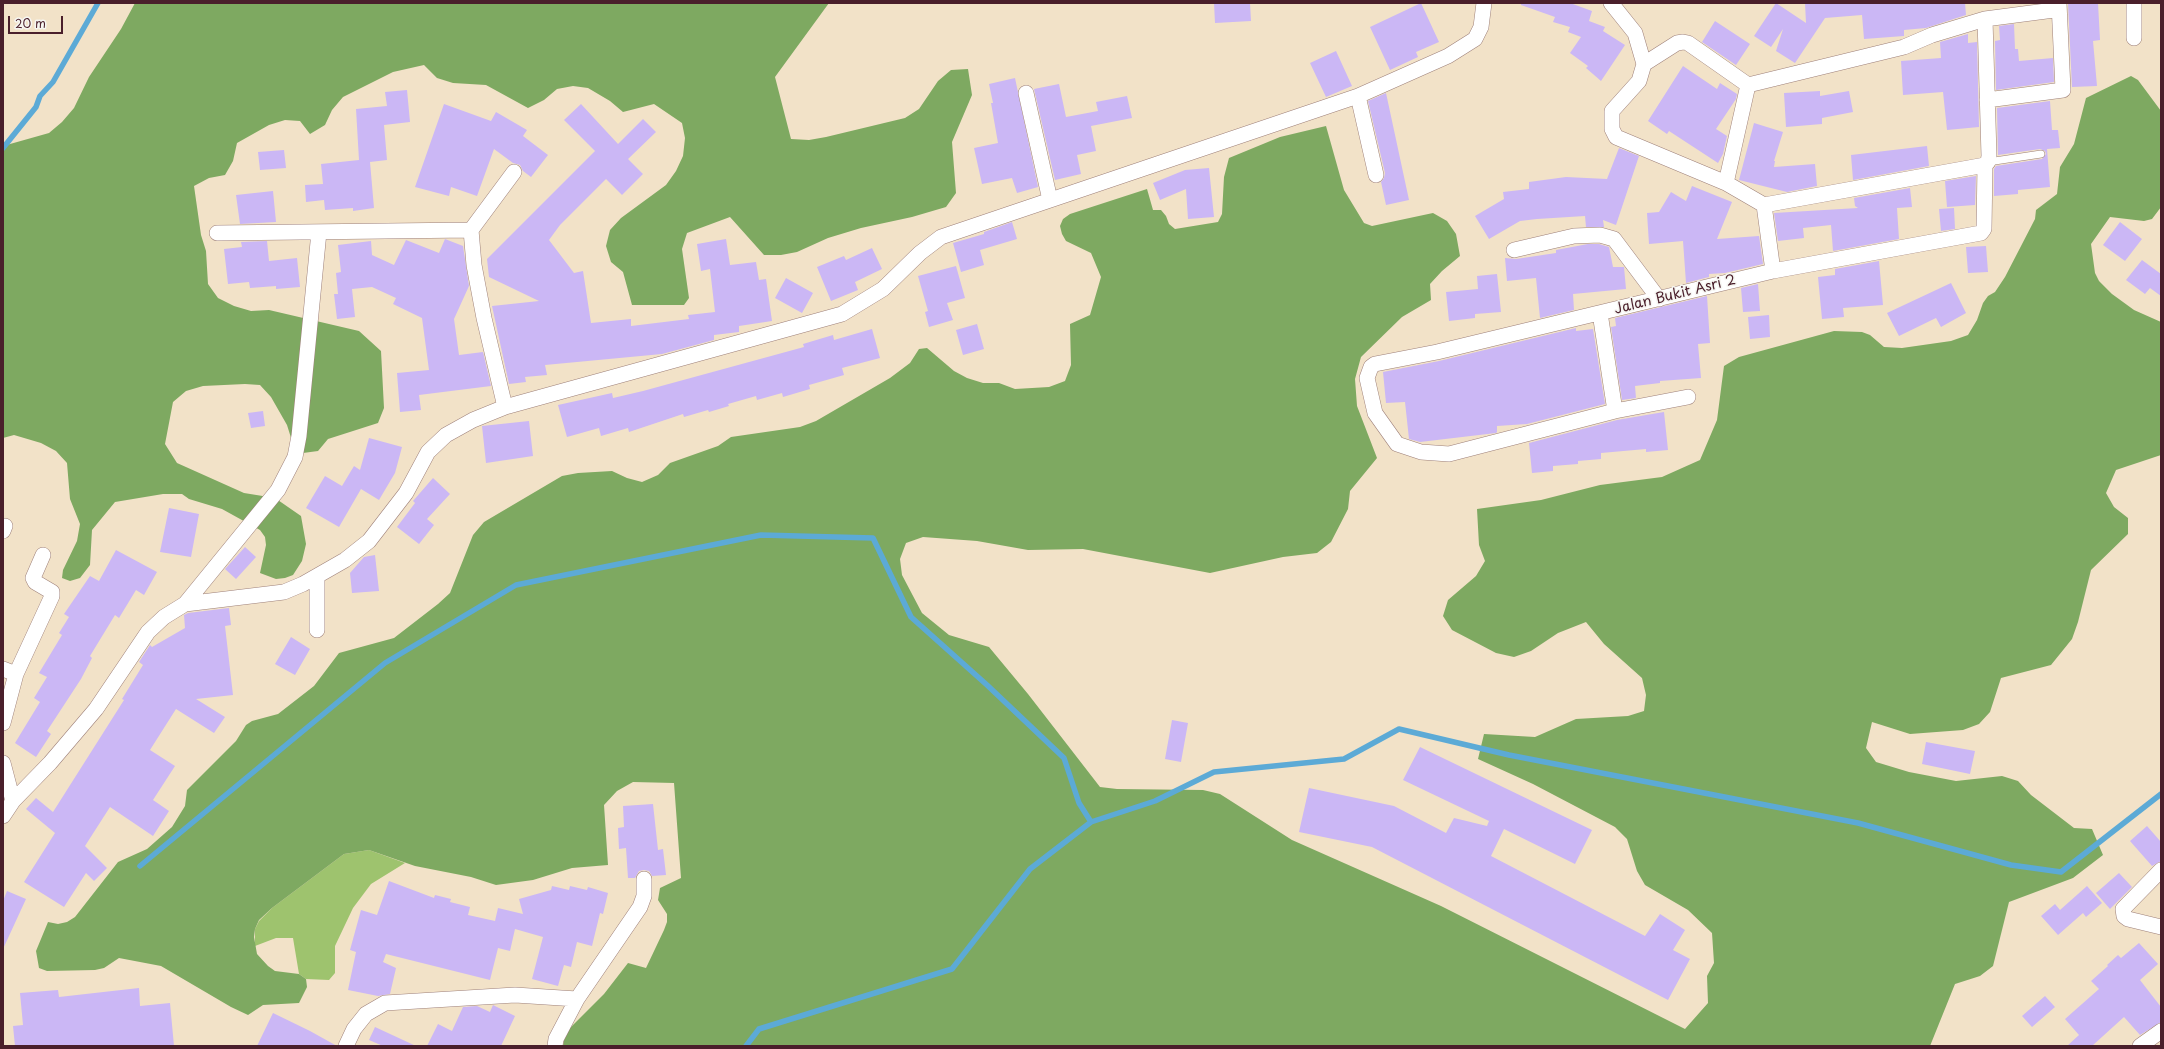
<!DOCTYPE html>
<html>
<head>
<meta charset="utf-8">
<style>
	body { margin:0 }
	#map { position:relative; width:2164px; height:1049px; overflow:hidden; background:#f2e2c8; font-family:"Playpen Sans",sans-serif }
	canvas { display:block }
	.frame { position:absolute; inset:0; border:4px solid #4a1f2b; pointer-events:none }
	.scale { position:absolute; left:8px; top:16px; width:55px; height:18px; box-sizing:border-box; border:2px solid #4a1f2b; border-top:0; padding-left:5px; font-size:12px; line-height:14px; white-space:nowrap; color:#4a1f2b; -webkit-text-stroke:3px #f6f6f2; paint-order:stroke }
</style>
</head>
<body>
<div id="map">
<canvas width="2164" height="1049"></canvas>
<div class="frame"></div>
<div class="scale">20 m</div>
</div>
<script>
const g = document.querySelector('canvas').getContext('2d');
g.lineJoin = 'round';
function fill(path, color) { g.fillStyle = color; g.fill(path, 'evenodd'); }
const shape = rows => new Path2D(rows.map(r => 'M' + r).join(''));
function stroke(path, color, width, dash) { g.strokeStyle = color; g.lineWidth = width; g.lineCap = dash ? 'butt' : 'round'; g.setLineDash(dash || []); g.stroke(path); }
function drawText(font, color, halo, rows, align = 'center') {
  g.font = font + ' "Playpen Sans",sans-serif'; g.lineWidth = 3; g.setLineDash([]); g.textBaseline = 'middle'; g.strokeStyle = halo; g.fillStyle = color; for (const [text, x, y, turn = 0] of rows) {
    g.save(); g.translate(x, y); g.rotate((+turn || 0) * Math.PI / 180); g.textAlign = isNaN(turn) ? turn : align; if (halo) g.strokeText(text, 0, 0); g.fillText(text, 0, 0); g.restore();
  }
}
fill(shape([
	[369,850,405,863,371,884,353,908,335,946,335,973,329,980,306,979,299,974,293,938,276,938,255,946,255,929,259,921,272,908,344,854]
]), '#9ec36e');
fill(shape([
	[135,3,829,3,775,77,791,139,809,140,826,137,905,118,919,109,938,81,951,70,968,69,972,95,952,142,956,193,946,207,912,217,861,228,828,238,797,252,781,255,764,255,730,217,687,233,682,249,689,298,684,305,632,305,623,272,611,262,606,246,610,230,621,218,666,185,676,171,683,156,685,138,682,123,654,104,623,112,610,101,588,88,573,86,557,89,544,100,528,108,486,85,453,83,437,78,424,65,393,72,343,97,332,110,325,125,310,134,300,121,285,120,269,125,237,143,233,161,225,175,209,178,194,186,201,235,206,251,208,284,218,298,234,306,251,311,269,310,359,331,381,351,384,408,378,423,328,439,318,451,303,453,292,441,287,425,271,397,260,385,245,384,203,386,186,391,173,402,165,444,177,463,244,493,275,498,301,516,306,544,302,561,293,575,285,578,276,579,260,573,266,545,265,537,260,530,222,509,189,499,182,494,163,494,115,502,92,530,90,565,80,578,70,581,62,578,63,570,77,541,80,524,70,499,67,463,56,451,41,443,14,435,3,438,3,146,49,133,62,122,74,108,89,77,121,29],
	[2131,76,2138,80,2161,111,2161,207,2152,219,2144,221,2110,217,2091,244,2095,273,2099,281,2112,294,2134,310,2161,322,2161,455,2116,470,2106,493,2114,507,2128,518,2128,534,2091,570,2078,622,2072,639,2051,665,2001,678,1990,712,1979,724,1963,730,1910,734,1872,722,1866,748,1876,762,1909,772,1956,781,2002,776,2018,781,2031,795,2074,828,2092,829,2103,855,2073,878,2009,902,1993,966,1980,976,1955,984,1930,1046,563,1046,565,1033,604,994,628,963,646,968,664,930,667,922,667,914,658,900,660,888,681,878,674,783,633,782,617,791,604,805,608,865,572,868,533,880,496,885,471,877,415,866,369,850,344,854,272,908,259,920,255,929,254,937,257,954,268,966,275,971,299,974,306,979,307,987,299,1003,263,1005,248,1015,231,1007,161,966,119,958,104,968,95,970,47,971,39,968,36,951,48,922,58,924,67,922,75,917,118,862,147,849,172,827,185,806,187,790,236,741,246,725,252,721,278,714,314,686,339,653,394,638,438,604,450,593,473,535,484,522,562,476,578,473,612,471,627,478,642,482,658,475,670,463,718,446,731,437,800,427,816,421,890,378,910,363,919,349,927,348,954,371,967,378,983,383,999,383,1015,389,1049,387,1065,381,1071,365,1070,324,1090,315,1101,277,1091,253,1066,241,1062,234,1060,226,1063,219,1070,214,1147,189,1153,210,1161,210,1166,216,1169,224,1175,229,1218,222,1222,214,1224,177,1229,158,1280,137,1326,126,1344,190,1364,223,1372,226,1433,213,1447,221,1456,234,1460,256,1442,271,1430,284,1431,300,1402,317,1361,357,1355,379,1357,406,1377,458,1350,491,1348,509,1331,542,1317,553,1283,557,1210,573,1083,549,1028,550,977,541,923,537,906,543,900,559,902,575,922,613,949,635,989,647,1028,694,1100,787,1117,789,1203,790,1220,794,1292,840,1441,906,1685,1029,1708,1003,1707,976,1714,963,1712,933,1688,910,1645,885,1637,871,1627,839,1615,827,1533,784,1478,759,1484,734,1535,737,1576,719,1628,716,1644,711,1646,695,1642,678,1604,644,1586,622,1558,633,1531,651,1514,657,1496,653,1452,630,1443,616,1448,600,1476,576,1485,561,1479,545,1477,509,1541,500,1600,485,1662,477,1700,460,1717,420,1724,366,1739,357,1834,331,1862,332,1870,335,1884,347,1902,348,1951,341,1968,335,1977,320,1983,303,1988,296,1995,292,2005,277,2035,219,2036,210,2057,194,2060,167,2074,144,2086,98]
]), '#7ea961');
stroke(shape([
	[3,148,36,107,40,96,53,82,98,3],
	[140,866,385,663,516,585,761,535,873,538,911,617,987,685,1064,758,1079,803,1091,822],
	[746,1046,759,1029,952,969,1030,869,1091,822,1155,801,1214,772,1344,759,1399,729,1509,755,1858,823,2011,865,2061,872,2161,794]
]), '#5caad6', 5.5);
fill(shape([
	[1214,3,1250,3,1251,21,1215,23],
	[1421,3,1439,42,1416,52,1418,57,1390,70,1370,27],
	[1521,3,1570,3,1592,11,1589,21,1605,27,1603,31,1625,45,1601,81,1586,68,1588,66,1570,53,1581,37,1568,32,1570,27,1553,22,1555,17,1521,5],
	[1776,3,1806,23,1805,3,1965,3,1966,15,1926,28,1904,30,1904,36,1864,39,1862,15,1825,18,1795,63,1776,51,1783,29,1771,47,1754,36],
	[2068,3,2098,3,2100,40,2093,41,2097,86,2072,87],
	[1715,21,1750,44,1736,65,1702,42],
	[2014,24,2015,49,2018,49,2019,61,2053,58,2054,82,1996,90,1995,41,2000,40,1999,26],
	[1968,34,1968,43,1977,42,1979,127,1947,130,1943,92,1903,95,1901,61,1941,58,1940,42],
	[1336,51,1352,86,1326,97,1310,63],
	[1683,66,1717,89,1720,83,1737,94,1736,99,1716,129,1727,136,1723,154,1718,163,1669,131,1667,134,1648,121],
	[1015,78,1038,187,1017,193,1012,178,982,184,974,148,998,143,991,103,993,103,989,84],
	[1059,84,1066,117,1098,111,1096,102,1127,96,1132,118,1091,126,1096,151,1077,155,1081,174,1055,180,1034,89],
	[407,90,410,122,384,125,387,160,370,162,374,208,353,211,353,208,325,210,324,200,306,202,305,185,323,184,321,164,359,160,356,109,387,106,385,92],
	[1820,91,1820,96,1849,91,1853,112,1822,118,1822,124,1786,127,1784,93],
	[1386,93,1409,200,1386,205,1381,182,1384,178,1385,173,1368,101],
	[2050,101,2052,130,2058,130,2060,148,2047,149,2050,187,2018,190,2018,194,1994,196,1994,169,1996,166,2042,159,2046,154,2045,151,2040,149,1998,155,1997,108],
	[444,104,491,121,496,112,527,130,523,136,548,155,531,177,523,171,520,165,513,163,494,149,477,196,451,187,449,196,415,187],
	[581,104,618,144,643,119,656,132,628,159,643,174,622,195,606,179,560,225,549,240,574,273,583,271,591,323,631,319,631,326,689,319,688,315,715,312,710,269,701,271,697,244,726,239,730,265,756,262,759,280,766,279,772,321,739,326,739,332,714,335,714,340,662,354,545,365,547,375,525,377,526,382,509,384,492,306,539,301,489,277,487,259,595,151,564,120],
	[1754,123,1783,132,1774,161,1775,161,1774,167,1815,164,1817,186,1787,192,1739,180],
	[1927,146,1929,166,1853,180,1851,155],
	[1619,148,1639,156,1616,225,1603,220,1604,227,1586,227,1585,216,1537,219,1520,221,1489,239,1475,216,1504,199,1503,192,1529,189,1529,182,1566,177,1607,179],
	[284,150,286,168,260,170,258,152],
	[1209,168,1214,217,1188,219,1186,189,1160,200,1153,183,1185,170],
	[1976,176,1975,205,1947,207,1945,181],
	[1692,186,1732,202,1717,239,1759,236,1763,264,1725,273,1709,274,1709,277,1705,278,1686,283,1683,241,1649,244,1647,213,1659,212,1671,192,1686,201],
	[1910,188,1912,207,1897,208,1899,239,1833,251,1831,225,1803,228,1804,238,1778,241,1774,213,1858,208,1855,206,1854,198],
	[273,191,276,222,240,224,236,195],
	[1954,208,1955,229,1941,231,1939,209],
	[1012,222,1017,239,980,250,984,265,961,272,953,243,984,234,984,232],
	[2120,222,2142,239,2125,261,2103,245],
	[445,239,463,246,469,286,454,319,459,355,483,352,491,386,419,395,421,410,400,412,397,373,429,370,422,318,393,304,396,298,372,287,352,289,355,317,337,319,334,294,338,294,336,273,341,272,338,245,371,241,372,255,394,265,406,240,439,253],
	[267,241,269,261,297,258,300,287,276,289,276,286,250,288,249,282,228,284,224,249,242,247,241,242],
	[1588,244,1599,244,1609,247,1613,267,1624,267,1626,289,1573,294,1574,310,1540,318,1536,278,1507,281,1505,258,1516,259,1556,253,1556,250],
	[1986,246,1988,272,1968,273,1966,247],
	[872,248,882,269,855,282,858,290,831,301,817,267,844,256,846,260],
	[2142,260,2161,274,2161,296,2150,288,2145,294,2126,280],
	[1879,261,1883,305,1843,308,1844,317,1822,319,1818,277,1835,275,1835,269],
	[956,266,965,298,947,303,953,320,929,327,925,312,928,311,918,276],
	[1497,274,1501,312,1475,314,1475,318,1449,321,1446,292,1478,289,1477,276],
	[786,278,813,293,802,313,775,298],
	[1951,283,1966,313,1941,327,1936,318,1899,336,1887,313],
	[1758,284,1760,311,1743,312,1741,288],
	[1707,296,1710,343,1698,344,1701,378,1660,381,1660,383,1635,386,1636,398,1622,400,1611,327,1616,326,1615,318],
	[1769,315,1770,337,1750,339,1748,317],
	[977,324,984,349,963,355,956,330],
	[1576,328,1576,331,1593,329,1605,404,1527,424,1497,426,1497,432,1496,433,1420,442,1409,439,1405,402,1386,403,1383,372,1439,361],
	[872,329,880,358,842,368,844,375,809,385,810,389,783,397,782,393,757,400,756,396,728,404,729,406,709,412,708,410,684,417,683,414,629,432,628,428,601,436,599,428,567,437,558,405,612,393,613,398,643,391,804,347,803,344,833,335,834,340],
	[263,411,265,426,251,428,248,413],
	[1664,412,1668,450,1646,452,1646,449,1601,453,1601,459,1578,461,1578,464,1553,466,1553,471,1532,473,1529,443,1617,420],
	[529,421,533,456,486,463,482,426],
	[369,438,402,447,395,473,379,500,361,489,339,527,306,508,325,476,342,486,354,466,360,470],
	[433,478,450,494,427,519,434,525,419,544,397,527,415,503,413,501],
	[169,508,199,514,191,557,160,552],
	[245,547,256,557,236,579,225,569],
	[116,550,157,572,144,595,136,590,119,618,115,615,90,656,92,658,81,679,47,731,51,734,36,757,15,743,40,702,34,698,47,677,39,673,62,635,59,633,69,617,64,614,90,576,99,581],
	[375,555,379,591,352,593,350,573,364,557],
	[229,608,231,625,225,626,233,695,196,699,225,717,214,733,176,709,150,750,175,766,153,800,169,811,153,836,110,807,85,846,107,868,94,881,86,873,64,907,24,882,55,833,26,809,36,798,53,812,124,700,122,699,143,665,139,662,150,645,152,647,185,628,184,615,188,613],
	[291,637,310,649,295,675,275,664],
	[1172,720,1188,723,1181,762,1165,759],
	[1926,742,1975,751,1970,774,1922,764],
	[1420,747,1592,830,1575,864,1504,829,1491,856,1645,936,1660,914,1685,930,1673,950,1690,959,1668,1000,1372,847,1299,832,1309,788,1394,806,1446,833,1454,818,1487,826,1489,821,1403,780],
	[653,804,658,850,663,849,666,875,652,876,649,871,644,870,639,871,635,878,628,878,626,848,619,849,618,828,624,827,623,806],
	[2147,826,2161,842,2161,861,2152,866,2130,841],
	[2119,873,2132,887,2110,909,2096,893],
	[389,881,434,898,435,895,451,899,450,902,470,907,468,915,495,921,498,908,523,914,519,899,551,890,552,886,569,890,570,886,587,890,588,887,608,893,603,914,600,913,592,946,577,942,571,967,564,965,558,986,532,979,543,937,515,929,510,951,498,948,490,980,386,954,383,962,396,968,390,994,378,996,348,990,356,952,350,950,361,910,377,915],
	[2087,886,2102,903,2086,917,2083,913,2058,935,2041,916,2055,904,2060,910],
	[7,891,26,899,3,949,3,901],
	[2139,943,2158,964,2140,980,2161,1007,2161,1022,2140,1035,2124,1017,2092,1046,2067,1046,2079,1035,2065,1019,2099,989,2091,981,2108,966,2107,965,2118,955,2121,958],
	[139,988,140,1006,170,1003,174,1046,15,1046,13,1026,23,1025,20,993,58,990,59,997],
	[2045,996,2055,1007,2032,1027,2022,1016],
	[493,1005,515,1016,501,1046,427,1046,438,1024,452,1031,463,1007,477,1006,490,1012],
	[273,1013,310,1031,337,1046,257,1046],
	[375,1027,416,1046,383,1046,369,1040]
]), '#cbb7f5');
const lane = shape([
	[1988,162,2041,154]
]);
const street = shape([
	[1611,3,1635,33,1644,64,1639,81,1612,111,1612,129,1616,137,1726,183,1764,205,1773,271],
	[2134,3,2134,38],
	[1644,64,1677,43,1683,42,1688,43,1748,85,1904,47,1932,35,1985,19],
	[1026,93,1050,200],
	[1358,96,1376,175],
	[1987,100,2063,90,2059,3],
	[1726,183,1748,85],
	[1764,205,1985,165,1988,162,1989,156,1985,19,2054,10,2059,7],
	[217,233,471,230],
	[1514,250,1574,236,1600,235,1614,239,1659,299],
	[1600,313,1615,411],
	[1688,397,1615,411,1449,454,1421,452,1397,444,1375,413,1367,378,1371,367,1375,364,1437,352,1773,271,1981,233,1984,229,1985,165],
	[505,407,484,318,474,265,471,230,514,172],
	[3,531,5,526],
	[317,577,317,630],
	[185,604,278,490,295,457,299,436,319,232],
	[3,669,16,674,3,723],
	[16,674,52,596,52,592,35,582,33,578,43,555],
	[3,763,13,801],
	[3,816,13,801,50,763,96,709,148,632,164,617,185,604,284,592,303,584,345,560,369,541,406,493,428,452,446,435,473,420,505,407,842,314,883,289,920,253,941,237,1358,96,1448,56,1475,39,1481,27,1484,3],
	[2161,870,2123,909,2124,916,2128,919,2161,927],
	[346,1046,354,1029,366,1014,385,1003,515,995,577,999,640,907,644,896,644,879],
	[555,1046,556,1039,577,999],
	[2140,1046,2161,1031]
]);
stroke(lane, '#9e807a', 8);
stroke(street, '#9e807a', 16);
stroke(lane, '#fff', 7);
stroke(street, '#fff', 15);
drawText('14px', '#4a1f2b', '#f6f6f2', [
	["Jalan Bukit Asri 2",1675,295,-14]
]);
</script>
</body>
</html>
